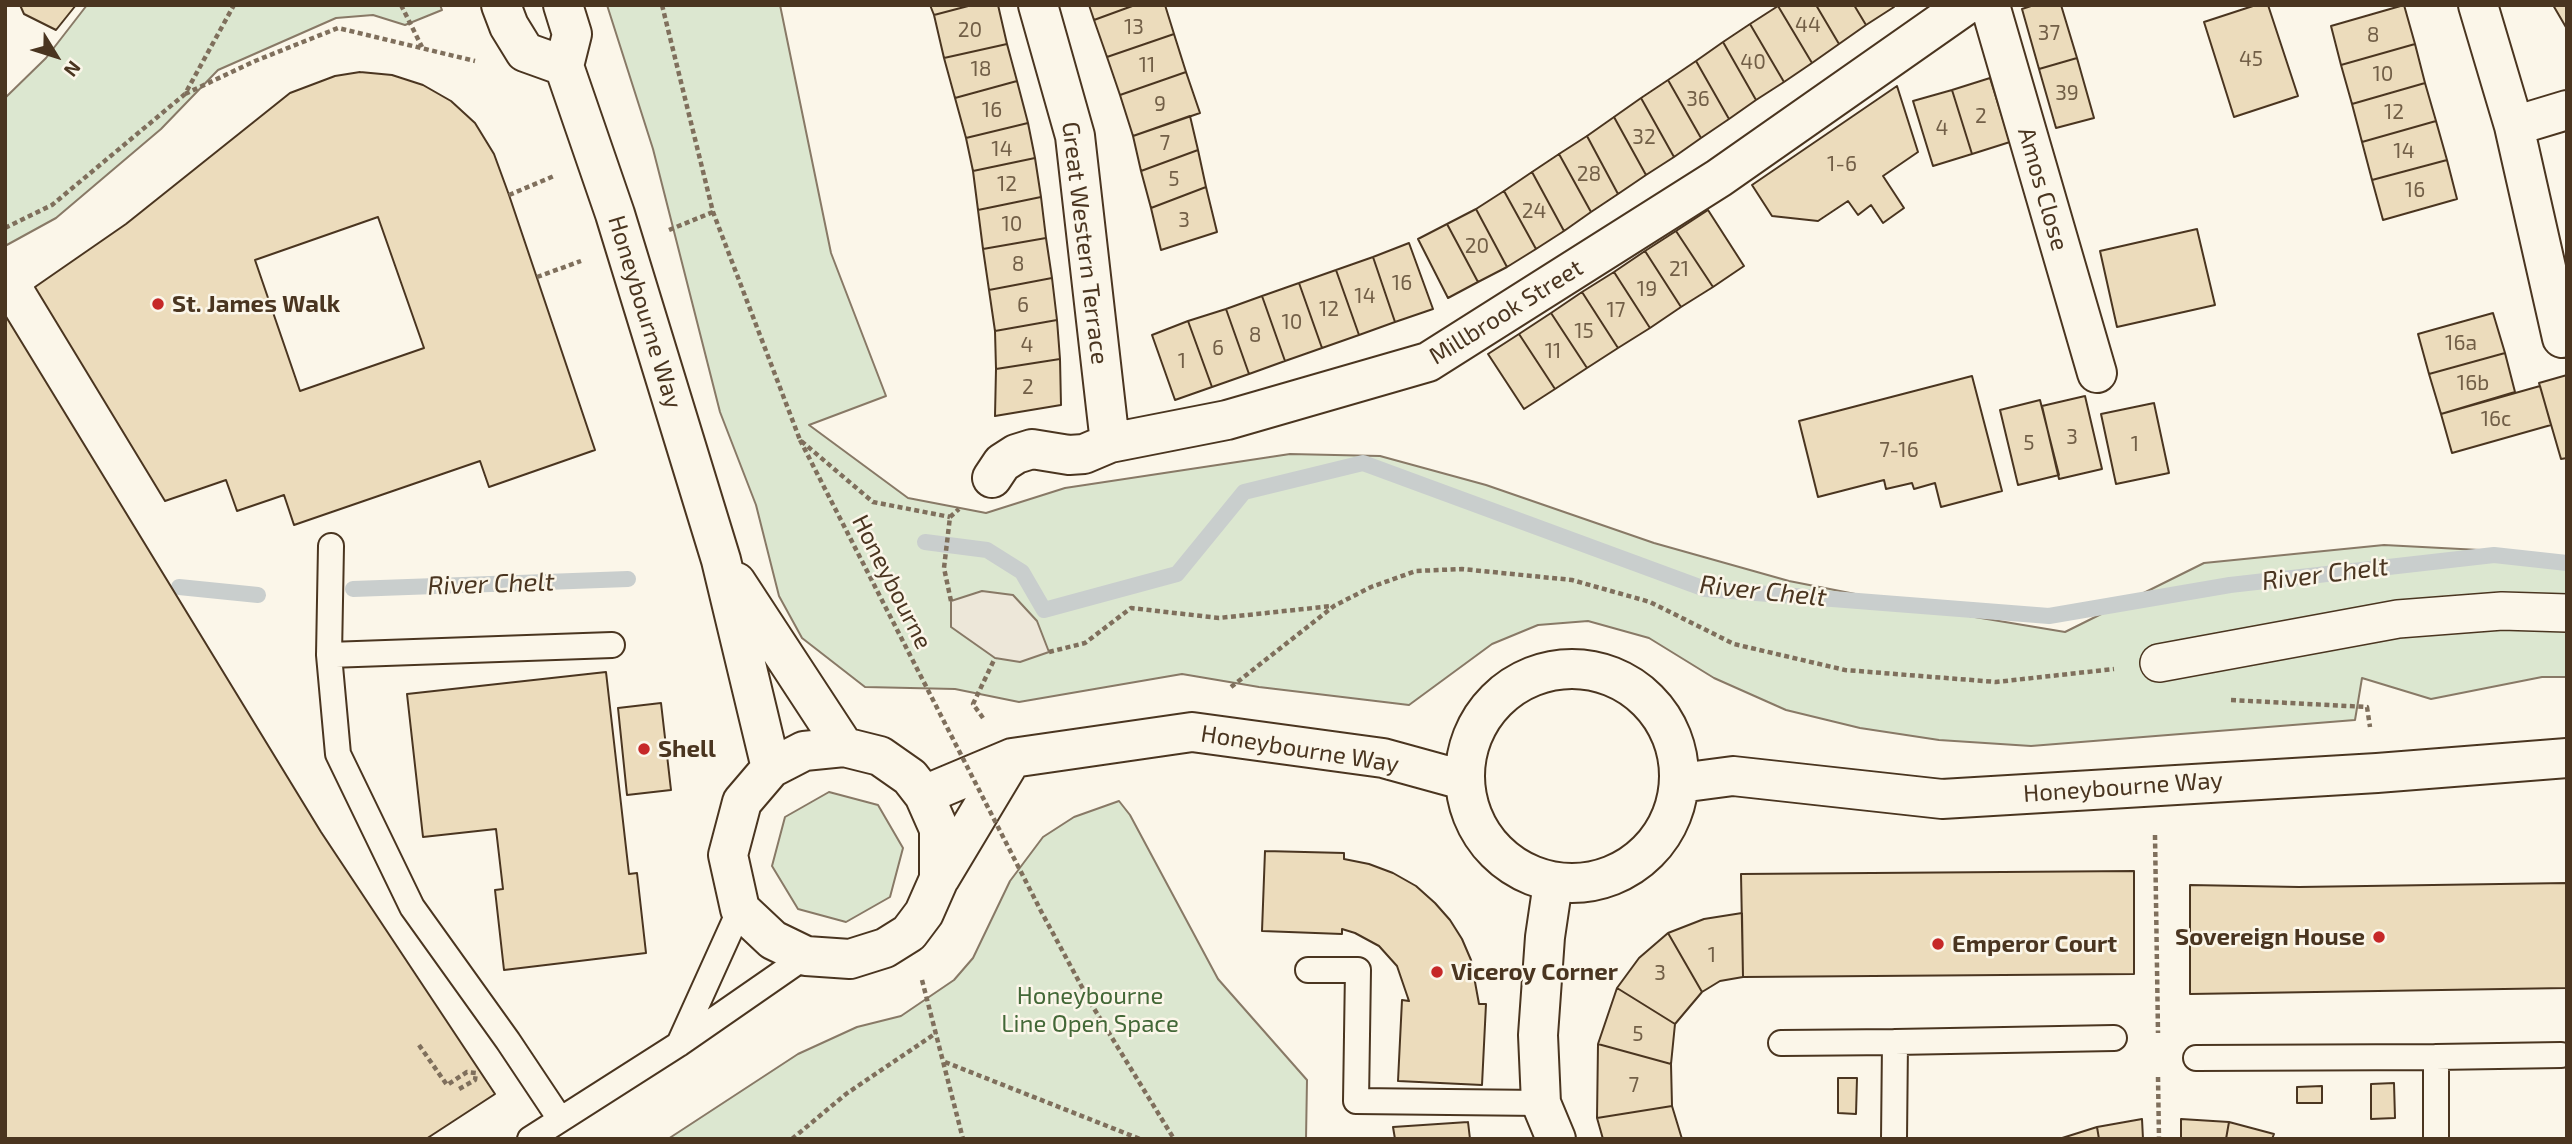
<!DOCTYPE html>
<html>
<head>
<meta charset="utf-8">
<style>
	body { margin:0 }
	#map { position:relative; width:2572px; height:1144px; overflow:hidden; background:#fbf6e9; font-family:"Exo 2",sans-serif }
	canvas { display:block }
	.frame { position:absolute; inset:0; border:7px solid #4a3520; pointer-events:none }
	.north { position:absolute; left:21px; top:21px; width:70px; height:70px; -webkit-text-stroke:5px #fbf6e9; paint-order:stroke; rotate:128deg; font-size:19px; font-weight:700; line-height:28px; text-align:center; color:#4a3520 }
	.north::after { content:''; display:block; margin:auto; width:24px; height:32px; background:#4a3520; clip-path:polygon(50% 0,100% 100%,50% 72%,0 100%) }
</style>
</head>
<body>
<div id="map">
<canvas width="2572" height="1144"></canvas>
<div class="frame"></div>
<div class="north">N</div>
</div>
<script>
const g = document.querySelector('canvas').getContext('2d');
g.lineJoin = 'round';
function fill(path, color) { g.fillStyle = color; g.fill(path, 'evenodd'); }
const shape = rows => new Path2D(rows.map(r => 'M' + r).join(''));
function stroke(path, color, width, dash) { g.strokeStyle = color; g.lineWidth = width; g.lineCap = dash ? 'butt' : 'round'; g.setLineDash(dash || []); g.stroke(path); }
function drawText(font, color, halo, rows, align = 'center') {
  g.font = font + ' "Exo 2",sans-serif'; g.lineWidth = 5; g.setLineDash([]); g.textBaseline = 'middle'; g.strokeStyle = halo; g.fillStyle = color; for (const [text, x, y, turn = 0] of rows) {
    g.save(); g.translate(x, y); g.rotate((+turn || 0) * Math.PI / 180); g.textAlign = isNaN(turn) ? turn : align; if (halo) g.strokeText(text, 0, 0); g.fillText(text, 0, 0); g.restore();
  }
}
const green = shape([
	[87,5,440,5,442,10,405,25,373,15,336,18,218,70,161,129,56,218,5,246,5,98,46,58,87,5],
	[607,5,780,5,831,253,886,396,809,425,908,498,986,513,1065,488,1290,454,1380,456,1486,485,1654,543,1789,581,1957,614,2065,632,2204,563,2384,545,2518,552,2567,558,2567,677,2542,677,2431,699,2362,678,2355,720,2031,746,1939,740,1860,728,1786,710,1714,678,1649,638,1588,621,1538,625,1492,644,1409,705,1259,687,1182,674,1019,702,955,689,865,687,802,638,779,596,756,505,720,412,653,149,607,5],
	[829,792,878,805,903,848,890,897,846,922,798,909,772,866,785,817,829,792],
	[1119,801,1130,815,1218,979,1307,1080,1306,1139,668,1139,798,1054,857,1027,901,1016,954,980,973,958,1010,881,1043,837,1074,817,1119,801]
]);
fill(green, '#dce7d0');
stroke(green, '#887966', 2);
const parking = shape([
	[982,591,1013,595,1037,621,1049,652,1020,662,995,658,951,627,951,601,982,591]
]);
fill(parking, '#ede7d9');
stroke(parking, '#887966', 2);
stroke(shape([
	[925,542,987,550,1022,572,1044,610,1177,574,1244,492,1363,463,1705,589,2049,616,2230,585,2494,555,2567,563],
	[179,587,258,595],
	[353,589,628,579]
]), '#c9cecd', 16);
const building = shape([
	[20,5,76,5,56,30,24,14,20,5],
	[930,5,972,5,934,15,930,5],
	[972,5,998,5,1007,44,944,58,934,15,972,5],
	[1089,5,1135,5,1094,20,1089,5],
	[1135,5,1165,5,1174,34,1107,57,1094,20,1135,5],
	[1816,5,1854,5,1866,25,1839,44,1816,5],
	[1816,5,1839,44,1812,63,1778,6,1816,5],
	[1854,5,1893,5,1894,7,1866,25,1854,5],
	[2034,5,2061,5,2077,58,2039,69,2022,9,2034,5],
	[2256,5,2268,5,2298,96,2234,117,2204,22,2256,5],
	[2404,5,2415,44,2341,65,2331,26,2404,5],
	[2553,5,2567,5,2567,29,2553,5],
	[1778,6,1812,63,1784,82,1750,24,1778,6],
	[1750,24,1784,82,1756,100,1723,42,1750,24],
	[1174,34,1186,72,1120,95,1107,57,1174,34],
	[1723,42,1756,100,1729,119,1696,61,1723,42],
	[1007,44,1017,81,955,98,944,58,1007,44],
	[2415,44,2425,83,2352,104,2341,65,2415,44],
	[2077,58,2094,118,2056,128,2039,69,2077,58],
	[1696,61,1729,119,1701,138,1668,80,1696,61],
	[360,72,392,75,423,85,451,101,475,123,494,154,509,195,595,450,489,487,480,461,294,525,284,495,237,511,226,480,165,501,35,287,126,224,290,93,335,76,360,72],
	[378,217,424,348,300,391,255,260,378,217],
	[1186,72,1200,113,1133,136,1120,95,1186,72],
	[1990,78,2010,142,1972,154,1952,90,1990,78],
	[1668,80,1701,138,1674,157,1641,98,1668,80],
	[1017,81,1028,123,966,138,955,98,1017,81],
	[2425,83,2436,121,2362,142,2352,104,2425,83],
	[1897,86,1918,152,1883,176,1904,208,1883,223,1871,205,1858,215,1848,201,1818,221,1772,216,1752,185,1897,86],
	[1952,90,1972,154,1933,166,1913,101,1952,90],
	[1641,98,1674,157,1646,175,1614,117,1641,98],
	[1190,116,1198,150,1141,171,1133,136,1190,116],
	[1614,117,1646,175,1618,194,1587,136,1614,117],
	[2436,121,2447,160,2372,180,2362,142,2436,121],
	[1028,123,1035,158,973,171,966,138,1028,123],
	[1587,136,1618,194,1591,212,1559,154,1587,136],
	[1198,150,1206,187,1151,208,1141,171,1198,150],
	[1559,154,1591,212,1564,231,1532,172,1559,154],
	[1035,158,1041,197,978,210,973,171,1035,158],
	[2447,160,2457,199,2383,220,2372,180,2447,160],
	[1532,172,1564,231,1536,249,1504,191,1532,172],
	[1206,187,1217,232,1161,250,1151,208,1206,187],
	[1504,191,1536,249,1507,267,1476,209,1504,191],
	[1041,197,1046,238,983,249,978,210,1041,197],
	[1476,209,1507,267,1478,282,1447,224,1476,209],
	[1708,210,1744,266,1713,287,1676,231,1708,210],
	[1447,224,1478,282,1448,298,1418,239,1447,224],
	[2197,229,2215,305,2117,327,2100,251,2197,229],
	[1676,231,1713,287,1681,307,1645,251,1676,231],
	[1046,238,1052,278,989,290,983,249,1046,238],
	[1409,243,1433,309,1395,322,1373,257,1409,243],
	[1645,251,1681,307,1650,328,1614,272,1645,251],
	[1373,257,1395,322,1359,335,1336,270,1373,257],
	[1336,270,1359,335,1322,348,1299,283,1336,270],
	[1614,272,1650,328,1618,348,1582,292,1614,272],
	[1052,278,1057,320,995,331,989,290,1052,278],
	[1299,283,1322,348,1285,361,1262,296,1299,283],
	[1582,292,1618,348,1587,368,1551,313,1582,292],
	[1262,296,1285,361,1249,374,1226,309,1262,296],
	[1226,309,1249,374,1212,387,1188,321,1226,309],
	[1551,313,1587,368,1555,389,1519,334,1551,313],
	[2493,313,2505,353,2429,374,2418,334,2493,313],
	[5,315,321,832,495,1094,426,1139,5,1139,5,315],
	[1057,320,1060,359,996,369,995,331,1057,320],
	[1188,321,1212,387,1175,400,1152,335,1188,321],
	[1519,334,1555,389,1524,409,1488,354,1519,334],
	[2505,353,2515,392,2441,414,2429,374,2505,353],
	[1060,359,1061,405,995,416,996,369,1060,359],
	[2567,375,2567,458,2561,459,2539,383,2567,375],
	[1972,376,2002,491,1941,507,1935,483,1914,489,1912,483,1886,489,1884,480,1818,497,1799,421,1972,376],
	[2540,386,2551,425,2452,453,2441,414,2540,386],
	[2085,396,2102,469,2059,479,2042,406,2085,396],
	[2040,400,2059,475,2018,485,2000,410,2040,400],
	[2154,403,2169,473,2116,484,2101,414,2154,403],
	[606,672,629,874,637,873,646,953,504,970,495,890,503,889,496,829,423,837,407,694,606,672],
	[661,703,671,790,627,795,618,708,661,703],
	[1265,851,1344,853,1344,859,1369,864,1393,873,1416,886,1435,903,1450,920,1462,939,1471,960,1479,1004,1486,1004,1482,1085,1398,1081,1402,1000,1409,1001,1397,966,1379,946,1355,933,1342,929,1342,934,1262,931,1265,851],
	[2134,871,2134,974,1743,977,1741,874,2134,871],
	[2567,883,2567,988,2190,994,2190,885,2299,887,2567,883],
	[1742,913,1743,977,1720,981,1702,992,1668,933,1704,919,1742,913],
	[1668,933,1702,992,1675,1024,1617,988,1639,958,1668,933],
	[1617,988,1675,1024,1671,1064,1598,1044,1617,988],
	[1598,1044,1671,1064,1672,1106,1597,1118,1598,1044],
	[1838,1078,1857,1078,1856,1114,1838,1113,1838,1078],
	[2394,1083,2395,1118,2371,1119,2371,1084,2394,1083],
	[2322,1086,2322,1103,2297,1103,2297,1087,2322,1086],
	[1672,1106,1682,1139,1603,1139,1597,1118,1672,1106],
	[2142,1119,2143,1139,2099,1139,2097,1127,2142,1119],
	[2181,1119,2229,1122,2226,1139,2181,1139,2181,1119],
	[1468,1122,1470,1139,1395,1139,1393,1127,1468,1122],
	[2229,1122,2274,1134,2272,1139,2226,1139,2229,1122],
	[2097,1127,2099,1139,2059,1139,2097,1127]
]);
fill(building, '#ecdcbc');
stroke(building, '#4a3520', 2);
const service = shape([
	[331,546,329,655,338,754,412,907,508,1041,560,1119],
	[329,655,612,645],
	[1308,970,1358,970,1356,1101,1541,1103],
	[1781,1043,1895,1042],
	[679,1044,740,909],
	[2436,1057,2561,1055],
	[2196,1058,2436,1057,2436,1139],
	[530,1139,679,1044,806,956],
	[1894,1139,1895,1042,2114,1038]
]);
const pedestrian = shape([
	[2159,663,2398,619,2502,611,2567,613]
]);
const minor = shape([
	[1038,5,1075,136,1110,443],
	[1990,5,2097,373],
	[2478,5,2514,126,2562,338],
	[2514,126,2567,110],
	[992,478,1002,463,1016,454,1032,449,1069,455,1084,454,1110,443,1227,420,1428,362,1719,178,1966,5],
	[1553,883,1545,937,1538,1035,1541,1103,1556,1139]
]);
const tertiary = shape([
	[501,5,509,26,525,52,564,66],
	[563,5,572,34,564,66,615,214,721,560,771,768],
	[736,582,844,747],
	'1465 776a107 107 0 1 1 214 0a107 107 0 1 1-214 0Z',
	[844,747,880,756,910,777,924,795,939,829,939,879,924,913,909,933,885,948,850,959,806,956,773,940,740,909,728,855,742,802,771,768,804,751,844,747],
	[1680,783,1733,776,1942,799,2377,773,2567,758],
	[924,795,1012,758,1192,732,1383,758,1463,780],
	[940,878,1012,758]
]);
stroke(service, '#4a3520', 28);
stroke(pedestrian, '#4a3520', 40);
stroke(minor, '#4a3520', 42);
stroke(tertiary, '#4a3520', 42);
stroke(shape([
	[401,5,422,47],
	[662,5,713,212,800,440,873,502,950,517],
	[185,94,255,61,338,28,475,61],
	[509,195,554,176],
	[5,228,52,205,185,94,234,5],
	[669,230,713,212],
	[537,277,581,261],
	[951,601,944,568,950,517,959,509],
	[1049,652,1085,643,1131,608,1219,618,1332,606],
	[1231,687,1334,606,1371,587,1416,571,1462,569,1572,580,1650,602,1734,644,1845,670,1996,682,2114,669],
	[2231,700,2367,707,2370,727],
	[983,718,973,704,995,658],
	[2155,835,2158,1033],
	[922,980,963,1139],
	[1090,1002,1174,1139],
	[419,1045,447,1085,467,1072,476,1073,475,1080,459,1089],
	[945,1062,1140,1139],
	[2158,1077,2159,1139],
	[792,1139,846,1094,936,1033]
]), '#7f6f5c', 4.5, [5, 3.5]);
stroke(service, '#fbf6e9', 24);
stroke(pedestrian, '#fbf6e9', 37);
stroke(minor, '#fbf6e9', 38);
stroke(tertiary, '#fbf6e9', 38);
stroke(shape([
	[800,440,1042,913,1090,1002]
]), '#7f6f5c', 4.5, [5, 3.5]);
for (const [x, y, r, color] of [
	[158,304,7,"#c62828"],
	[644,749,7,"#c62828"],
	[2379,937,7,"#c62828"],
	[1938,944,7,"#c62828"],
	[1437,972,7,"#c62828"]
]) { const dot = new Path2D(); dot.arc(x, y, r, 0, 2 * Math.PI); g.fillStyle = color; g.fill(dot); stroke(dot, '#fbf6e9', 2.5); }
drawText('21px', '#725f47', null, [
	["44",1808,25],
	["13",1134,27],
	["20",970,30],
	["37",2049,33],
	["8",2373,35],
	["45",2251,59],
	["40",1753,62],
	["11",1147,65],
	["18",981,69],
	["10",2383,74],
	["39",2067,93],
	["36",1698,99],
	["9",1160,104],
	["16",992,110],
	["12",2394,112],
	["2",1981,116],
	["4",1942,128],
	["32",1644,137],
	["7",1165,143],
	["14",1002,149],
	["14",2404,151],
	["1-6",1842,164],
	["28",1589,174],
	["5",1174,179],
	["12",1007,184],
	["16",2415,190],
	["24",1534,211],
	["3",1184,220],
	["10",1012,224],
	["20",1477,246],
	["8",1018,264],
	["21",1679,269],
	["16",1402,283],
	["19",1647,289],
	["14",1365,296],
	["6",1023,305],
	["12",1329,309],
	["17",1616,310],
	["10",1292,322],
	["15",1584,331],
	["8",1255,335],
	["16a",2461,343],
	["4",1027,345],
	["6",1218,348],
	["11",1553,351],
	["1",1182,361],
	["16b",2473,383],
	["2",1028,387],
	["16c",2496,419],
	["3",2072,437],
	["5",2029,443],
	["1",2135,444],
	["7-16",1899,450],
	["1",1712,955],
	["3",1660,973],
	["5",1638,1034],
	["7",1634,1085]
]);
drawText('24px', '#4a3520', '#fbf6e9', [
	["Amos Close",2043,189,74],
	["Great Western Terrace",1085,243,83],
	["Honeybourne Way",645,312,73],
	["Millbrook Street",1506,312,-32],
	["Honeybourne",892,582,63],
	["Honeybourne Way",1300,749,9],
	["Honeybourne Way",2123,787,-4]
]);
drawText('bold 24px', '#4a3520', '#fbf6e9', [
	["St. James Walk",172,304],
	["Shell",658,749],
	["Sovereign House",2365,937,"right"],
	["Emperor Court",1952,944],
	["Viceroy Corner",1451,972]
], 'left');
drawText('24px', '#436837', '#fbf6e9', [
	["Honeybourne",1090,996],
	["Line Open Space",1090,1024]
]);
drawText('italic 26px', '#4a3520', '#fbf6e9', [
	["River Chelt",2325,574,-7],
	["River Chelt",491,584,-2],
	["River Chelt",1763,591,6]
]);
</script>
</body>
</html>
